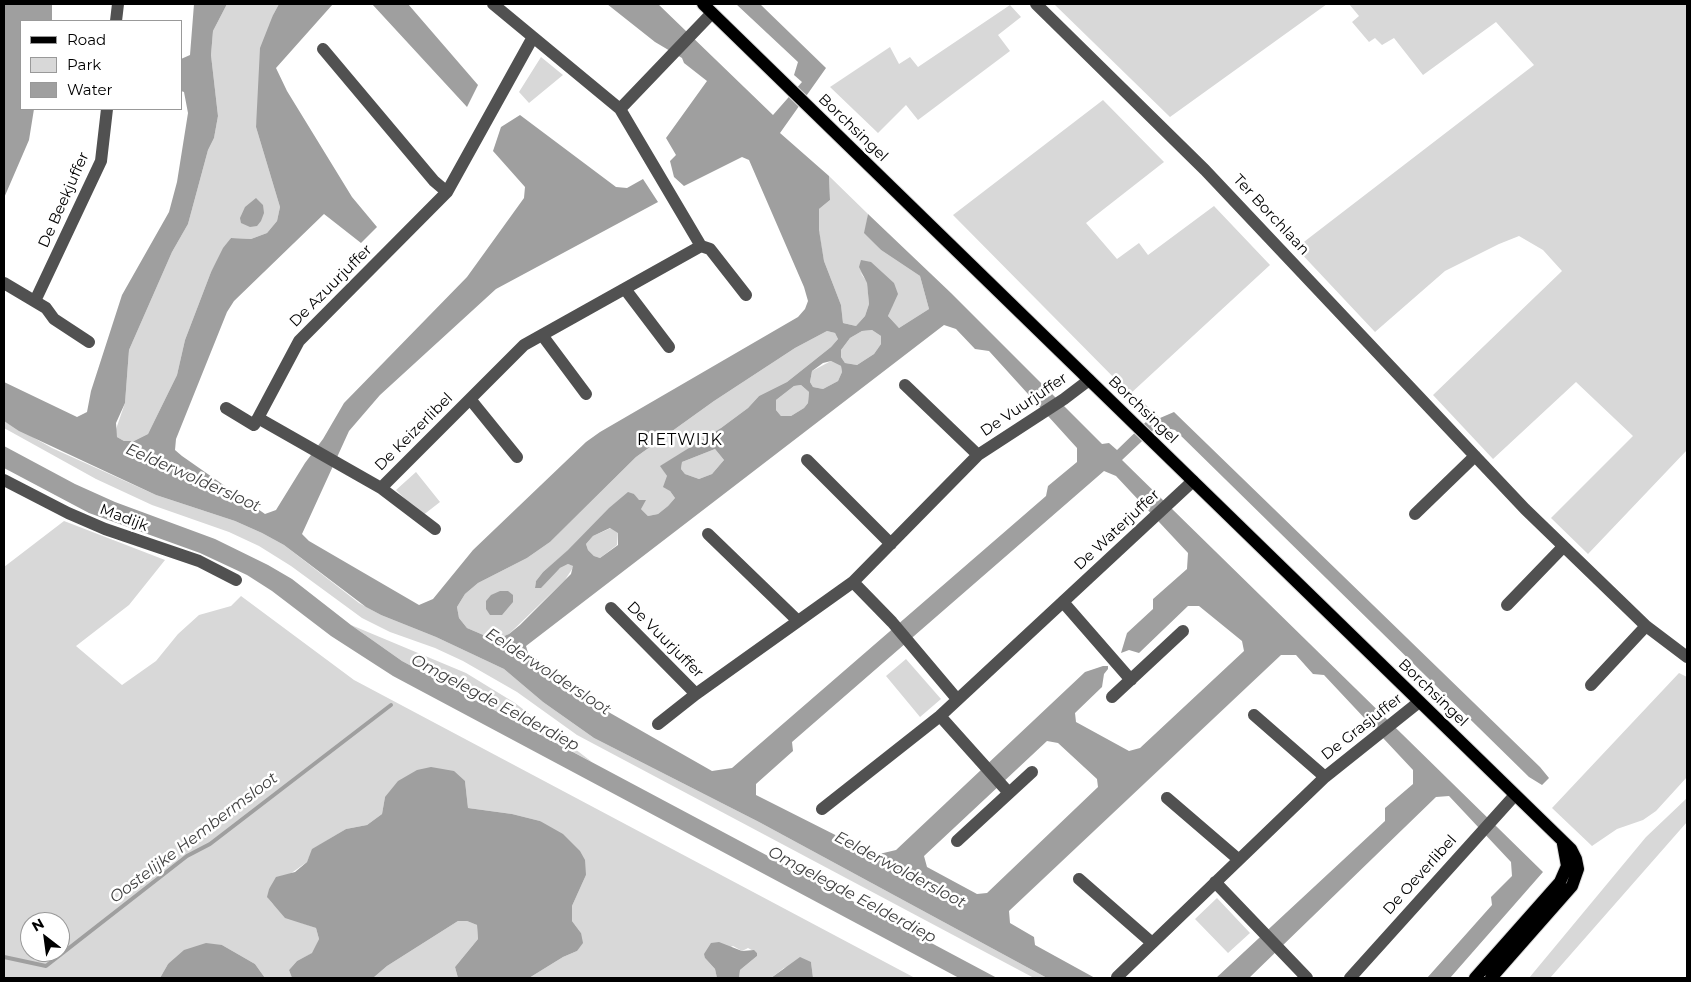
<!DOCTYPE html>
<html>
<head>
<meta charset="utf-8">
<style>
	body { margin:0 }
	#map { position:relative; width:1691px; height:982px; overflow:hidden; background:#fff; font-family:Montserrat,sans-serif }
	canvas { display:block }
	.frame { position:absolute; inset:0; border:5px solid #000; pointer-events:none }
	.legend { position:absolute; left:20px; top:20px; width:162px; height:90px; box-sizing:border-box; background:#fff; border:1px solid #999; margin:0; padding:6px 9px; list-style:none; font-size:15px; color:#000 }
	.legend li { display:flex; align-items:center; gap:10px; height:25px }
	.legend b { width:25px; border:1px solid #999 }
	.north { position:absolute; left:20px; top:912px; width:50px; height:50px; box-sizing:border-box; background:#fff; border:1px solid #999; border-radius:50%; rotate:330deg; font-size:14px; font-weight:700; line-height:20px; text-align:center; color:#000 }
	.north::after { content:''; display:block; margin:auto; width:18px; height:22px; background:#000; clip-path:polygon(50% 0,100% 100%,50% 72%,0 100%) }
</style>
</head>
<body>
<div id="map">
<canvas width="1691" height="982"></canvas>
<div class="frame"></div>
<ul class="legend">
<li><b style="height:6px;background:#000"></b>Road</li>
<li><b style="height:14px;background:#d8d8d8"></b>Park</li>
<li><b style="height:14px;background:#9f9f9f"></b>Water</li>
</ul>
<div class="north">N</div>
</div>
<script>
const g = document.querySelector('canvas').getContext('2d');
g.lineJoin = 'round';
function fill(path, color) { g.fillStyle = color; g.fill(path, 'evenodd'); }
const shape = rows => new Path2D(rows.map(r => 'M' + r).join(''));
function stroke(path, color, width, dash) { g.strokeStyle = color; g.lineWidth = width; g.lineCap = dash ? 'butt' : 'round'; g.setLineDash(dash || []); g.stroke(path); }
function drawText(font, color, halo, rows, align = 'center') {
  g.font = font + ' Montserrat,sans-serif'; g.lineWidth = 5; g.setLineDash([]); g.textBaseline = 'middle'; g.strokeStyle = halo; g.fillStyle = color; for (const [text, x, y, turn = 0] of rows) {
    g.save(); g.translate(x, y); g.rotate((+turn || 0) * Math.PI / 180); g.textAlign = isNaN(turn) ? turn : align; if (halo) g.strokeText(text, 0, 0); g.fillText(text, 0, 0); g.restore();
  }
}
fill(shape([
	[227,4,279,4,273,15,256,127,280,207,277,221,267,233,251,239,231,238,211,272,185,340,177,375,148,434,134,441,124,441,117,437,115,432,125,403,129,350,172,252,188,224,208,150,214,138,218,116,211,55,213,31],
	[1054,4,1327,4,1170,117],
	[1349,4,1687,4,1687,450,1588,554,1551,518,1633,436,1576,382,1493,459,1433,395,1562,271,1543,250,1519,236,1499,244,1445,271,1375,332,1296,248,1534,65,1496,22,1423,75,1394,38,1382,45,1375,38,1369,42,1352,22,1359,16],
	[1010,5,1021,17,998,35,1010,51,918,120,906,105,878,133,830,87,890,47,899,64,910,57,918,67],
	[541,57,563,75,529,103,519,92],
	[1103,100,1164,162,1086,223,1117,259,1139,243,1148,255,1214,206,1270,265,1130,394,953,215],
	[829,176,868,214,865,233,881,250,920,276,929,309,899,328,888,316,892,306,860,272,867,282,869,304,865,316,856,326,843,323,841,305,824,261,819,232,819,209,830,200],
	[872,330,881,336,881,344,874,354,857,365,845,363,841,357,841,350,850,338,862,331],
	[827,331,835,333,838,339,831,347,787,382,759,396,748,408,721,428,661,466,667,476,670,491,675,498,668,506,658,514,648,516,641,509,634,494,543,572,536,581,535,588,560,568,568,564,574,566,565,580,509,634,495,640,467,628,459,618,457,607,465,594,478,583,527,558,550,542,636,457,714,401,795,348],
	[831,361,841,366,842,372,838,381,823,389,813,387,810,382,812,371],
	[801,385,809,392,808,403,804,408,791,416,781,416,776,410,776,400,794,386],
	[4,421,52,448,156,495,235,521,262,533,284,545,359,603,381,615,436,637,504,669,543,702,594,738,759,822,1047,978,1034,978,577,735,517,692,463,661,435,648,390,632,362,618,291,566,259,546,229,532,152,505,96,479,4,428],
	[715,449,724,460,712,474,699,479,685,474,681,469,682,462],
	[416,472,440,502,422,516,396,490],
	[64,521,165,560,129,605,76,646,122,685,156,661,178,634,199,615,231,606,241,596,354,680,915,978,813,978,811,962,784,968,771,978,739,978,740,970,757,956,757,953,748,948,742,951,733,946,705,958,715,969,717,978,529,978,563,957,577,951,581,933,572,921,572,906,586,875,540,821,512,814,468,808,465,781,385,797,382,814,367,825,346,829,313,849,307,862,269,889,268,898,273,904,302,923,316,928,319,939,313,953,297,961,289,970,292,978,265,978,255,964,222,945,168,964,160,978,4,978,4,567],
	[30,922,60,922,60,952,30,952],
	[611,528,618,532,617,545,600,558,594,556,588,550,586,544,593,536],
	[351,625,466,673,515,703,592,762,402,661],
	[906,659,941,699,920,717,886,676],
	[1679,673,1687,677,1687,777,1656,811,1643,820,1617,829,1592,846,1552,808],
	[1687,798,1687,822,1550,978,1529,978,1646,837],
	[1217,898,1250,933,1228,953,1195,919],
	[458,921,467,921,477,925,478,939,455,967,458,978,373,978,387,966]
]), '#d8d8d8');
fill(shape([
	[14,4,52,4,52,21,21,21,21,109,34,109,29,140,4,198,4,5],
	[194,4,227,4,213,31,211,55,218,116,214,138,208,150,188,224,172,252,129,350,125,403,116,423,117,437,124,441,134,441,148,434,177,375,185,340,211,272,223,248,231,238,251,239,267,233,277,221,280,207,256,127,260,48,273,15,279,4,333,4,276,68,287,91,352,197,377,227,361,243,324,214,234,301,227,312,176,439,175,450,182,456,265,514,276,510,305,463,323,439,344,403,467,277,524,198,525,187,493,151,501,127,520,115,616,187,627,188,643,179,658,202,496,289,380,395,349,431,302,534,309,541,419,605,433,599,473,550,586,442,600,432,798,317,805,309,808,301,804,287,749,160,742,157,684,186,674,177,670,161,676,155,666,138,707,81,684,63,682,58,655,42,607,4,658,4,773,115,802,82,794,75,798,62,736,4,760,4,826,68,780,133,829,176,830,200,819,209,819,230,824,261,841,305,843,323,856,326,865,316,869,304,867,283,859,267,861,260,871,262,894,283,898,294,888,316,899,328,929,309,920,276,881,250,864,233,868,214,951,293,1102,444,1109,443,1117,450,1148,420,1142,412,1138,398,1160,418,1174,412,1540,767,1549,778,1542,785,1529,777,1175,430,1158,426,1122,460,1543,872,1450,978,1427,978,1492,905,1491,897,1512,876,1511,862,1449,796,1436,797,1249,978,1216,978,1385,821,1385,808,1413,784,1413,770,1324,675,1313,674,1296,655,1281,655,1009,911,1010,923,1034,937,1035,945,1095,978,1047,978,759,822,594,738,543,702,504,669,436,637,381,615,366,607,284,545,262,533,235,521,156,495,19,431,4,421,4,382,77,417,87,412,91,391,122,295,169,212,177,182,188,113,184,92,181,91,181,59,190,55],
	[944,325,956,329,975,349,989,351,1077,448,1077,462,1048,486,1046,496,732,768,712,771,561,685,560,676,528,653,526,646],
	[872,330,881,336,881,344,874,354,857,365,845,363,841,357,841,350,850,338,862,331],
	[827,331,835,333,838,339,831,347,787,382,759,396,748,408,721,428,660,466,667,476,663,487,670,491,675,498,668,506,658,514,648,516,641,509,646,500,639,500,634,494,628,492,609,508,568,550,543,572,536,581,535,588,541,588,560,568,568,564,573,566,571,574,520,625,509,634,495,640,467,628,459,618,457,607,465,594,478,583,527,558,550,542,636,457,714,401,795,348],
	[831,361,841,366,842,372,838,381,823,389,813,387,810,382,812,371,823,363],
	[801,385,809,392,808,403,804,408,791,416,781,416,776,410,776,400,794,386],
	[715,449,724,460,712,474,699,479,685,474,681,469,682,462],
	[1104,471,1116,476,1188,553,1187,569,1153,599,1153,609,1127,633,1121,653,1129,650,1139,653,1188,606,1199,606,1242,641,1244,651,1140,748,1129,751,1076,722,1075,713,1102,687,1104,674,1108,669,1108,666,1103,666,1085,672,896,850,875,855,756,795,756,784,793,751,792,742],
	[610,528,618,533,618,545,600,558,594,556,588,550,586,544,593,536],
	[1047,741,1058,743,1097,779,1098,787,987,893,977,894,927,867,924,856],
	[372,4,408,4,478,85,467,107],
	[256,198,263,205,264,213,261,221,257,226,250,227,241,223,240,218,245,207],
	[4,446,75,484,115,502,215,539,268,565,292,579,351,625,402,661,997,978,959,978,393,676,331,636,272,591,247,575,200,553,89,513,4,468],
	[500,591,508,591,513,595,513,602,502,615,490,615,486,609,486,601,491,595],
	[431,767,454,771,465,781,468,808,512,814,540,821,563,834,580,851,585,860,586,875,572,906,572,921,581,933,583,943,577,951,563,957,529,978,458,978,455,967,478,939,477,925,467,921,458,921,387,966,373,978,292,978,289,970,297,961,312,953,319,939,316,928,285,918,267,897,269,889,276,877,295,872,307,862,312,849,346,829,367,825,382,814,385,797,398,781,417,770],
	[719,942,742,951,754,950,757,953,757,956,740,970,739,978,717,978,715,969,705,958,704,954,711,943],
	[206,943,222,945,255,964,265,978,160,978,168,964,184,950],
	[800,957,811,962,813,978,771,978]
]), '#9f9f9f');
stroke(shape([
	[4,957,46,966,187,856,210,844,391,705]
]), '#9f9f9f', 4);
const major = shape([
	[703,4,1571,849,1576,859,1578,869,1572,886,1491,978],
	[1475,978,1560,882,1567,866,1563,844]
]);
stroke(major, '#dbdbdb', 14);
stroke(shape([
	[493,4,620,109],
	[1036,4,1205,170,1525,509,1646,626,1687,657],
	[116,21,118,4],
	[323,49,434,181,447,192],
	[701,246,710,249,746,295],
	[4,283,46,308,54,319,89,342],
	[625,289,669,347],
	[35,301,101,161,107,109],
	[542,335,586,394],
	[905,385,978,455],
	[470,399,517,457],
	[226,408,254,425,258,418,381,488,524,345,701,246,620,109,712,13],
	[258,418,299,341,447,192,533,37],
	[807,460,891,544],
	[4,480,68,513,105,529,199,561,236,580],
	[381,488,435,529],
	[1415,514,1475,456],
	[708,534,797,620],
	[853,582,892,622,957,699],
	[1063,602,1131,680],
	[1507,605,1563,547],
	[611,608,696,694],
	[1591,685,1646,626],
	[1112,697,1183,631],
	[1254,715,1325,777],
	[940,716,1009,793],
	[658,724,696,694,853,582,978,455,1064,399,1089,380],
	[1167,798,1238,859],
	[822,809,940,716,1193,481],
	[957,841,1032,772],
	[1079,879,1151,942],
	[1215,882,1307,978],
	[1117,977,1325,777,1419,702],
	[1350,978,1515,795]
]), '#515151', 12);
stroke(major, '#000', 12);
drawText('15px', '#000', '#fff', [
	["Borchsingel",853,128,44],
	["De Beekjuffer",64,200,-66],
	["Ter Borchlaan",1271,215,47],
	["De Azuurjuffer",331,286,-45],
	["De Vuurjuffer",1024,405,-34],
	["Borchsingel",1143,410,44],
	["De Keizerlibel",414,432,-45],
	["Madijk",124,518,21],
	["De Waterjuffer",1117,530,-43],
	["De Vuurjuffer",665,640,45],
	["Borchsingel",1433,693,44],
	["De Grasjuffer",1362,727,-38],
	["De Oeverlibel",1420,875,-48]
]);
g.letterSpacing = '1px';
drawText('16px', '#000', '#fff', [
	["RIETWIJK",680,440]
]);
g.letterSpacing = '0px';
drawText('italic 16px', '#404040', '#fff', [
	["Eelderwoldersloot",193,478,24],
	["Eelderwoldersloot",548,672,33],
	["Omgelegde Eelderdiep",495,703,28],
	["Oostelijke Hembermsloot",194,838,-37],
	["Eelderwoldersloot",900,870,28],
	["Omgelegde Eelderdiep",852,895,28]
]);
</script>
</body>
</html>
